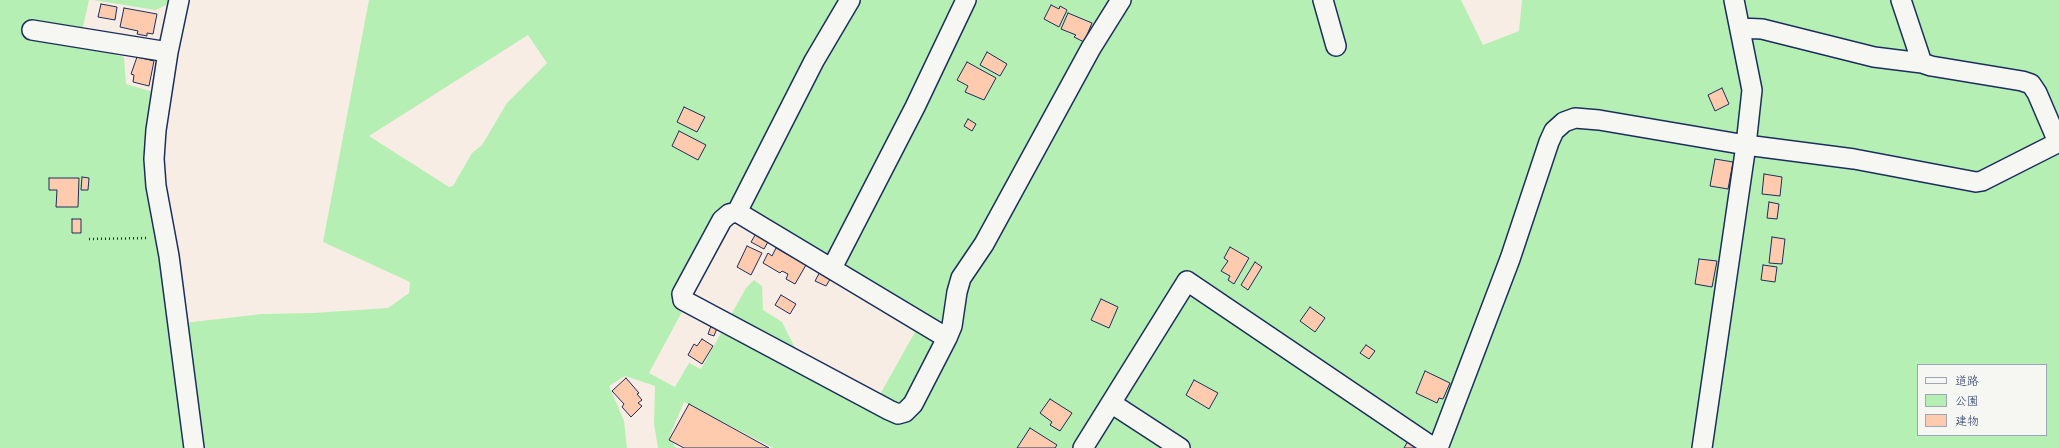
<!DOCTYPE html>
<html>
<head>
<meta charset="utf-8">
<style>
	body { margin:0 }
	#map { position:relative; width:2059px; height:448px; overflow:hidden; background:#f8ede4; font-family:Mynerve,"Klee One",sans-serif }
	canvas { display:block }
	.legend { position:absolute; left:1917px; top:364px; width:130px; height:72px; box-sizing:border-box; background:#f6f6f2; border:1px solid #9ea6b7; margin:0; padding:5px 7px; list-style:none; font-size:12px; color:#1b2f5e }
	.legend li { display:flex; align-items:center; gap:8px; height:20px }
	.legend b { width:20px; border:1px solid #9ea6b7 }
</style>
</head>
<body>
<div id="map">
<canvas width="2059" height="448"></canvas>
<ul class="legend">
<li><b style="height:5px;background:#f6f6f2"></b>道路</li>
<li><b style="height:11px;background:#b6efb3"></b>公園</li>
<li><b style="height:11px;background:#fecbae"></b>建物</li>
</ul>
</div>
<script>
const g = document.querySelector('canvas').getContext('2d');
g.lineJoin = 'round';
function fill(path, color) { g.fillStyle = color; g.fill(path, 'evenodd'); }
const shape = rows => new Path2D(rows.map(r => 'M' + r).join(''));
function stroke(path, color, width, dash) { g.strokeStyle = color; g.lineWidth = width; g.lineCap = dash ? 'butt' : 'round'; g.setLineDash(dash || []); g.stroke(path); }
fill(shape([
	[0,0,89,0,79,45,124,57,126,84,157,93,173,247,184,323,262,314,313,313,388,308,409,293,410,282,323,242,369,0,1461,0,1483,45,1519,31,1522,0,2059,0,2059,448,773,448,684,402,670,435,674,446,678,448,658,448,654,424,655,386,625,376,609,386,624,421,627,448,0,448],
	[528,35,547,63,507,103,482,145,472,153,453,186,449,187,369,136],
	[732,219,915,332,878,398,813,364,794,346,782,322,763,310,762,286,754,280,746,288,701,369,689,363,675,387,649,373],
	[1918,365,2046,365,2046,435,1918,435],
	[93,0,176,0,156,10]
]), '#b6efb3');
const building = shape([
	[101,4,117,7,115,20,98,17,101,4],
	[1051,5,1059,9,1060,6,1067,10,1059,27,1044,19,1051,5],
	[124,8,157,14,153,34,147,33,147,36,137,34,138,31,120,27,124,8],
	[1068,13,1092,23,1084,42,1074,37,1076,35,1061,29,1068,13],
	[987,52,1007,64,1000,76,980,65,987,52],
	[137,57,154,61,149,86,133,82,134,75,131,74,137,57],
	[967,62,996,78,984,100,965,92,968,86,957,80,967,62],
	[1722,88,1729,104,1715,111,1708,95,1722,88],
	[684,107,705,117,697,132,677,122,684,107],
	[968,119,976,124,972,131,964,126,968,119],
	[679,131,706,145,698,160,672,146,679,131],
	[1715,159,1733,162,1728,189,1710,186,1715,159],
	[1764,174,1782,177,1780,196,1762,194,1764,174],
	[82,177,89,178,88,190,81,190,82,177],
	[49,178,79,178,78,207,56,207,57,190,49,190,49,178],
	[1769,202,1779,204,1777,219,1767,218,1769,202],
	[72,219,81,219,81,233,72,233,72,219],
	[757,232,769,240,764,249,751,242,757,232],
	[1772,237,1785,239,1782,264,1769,263,1772,237],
	[747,246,762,253,751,275,737,267,747,246],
	[1230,247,1249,258,1234,284,1228,280,1230,276,1221,271,1228,261,1224,258,1230,247],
	[776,248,806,265,795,284,786,279,788,274,782,271,780,273,763,263,768,253,772,256,776,248],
	[1699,259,1717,261,1712,287,1695,284,1699,259],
	[1255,262,1262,267,1248,290,1241,285,1255,262],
	[1763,265,1777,267,1775,282,1761,280,1763,265],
	[821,270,832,276,826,286,815,281,821,270],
	[781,295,796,304,790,314,775,305,781,295],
	[1101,299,1118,307,1109,328,1091,320,1101,299],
	[1310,307,1325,318,1315,332,1300,321,1310,307],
	[711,326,717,328,714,336,708,334,711,326],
	[702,339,713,346,702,364,688,355,694,344,697,346,702,339],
	[1366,345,1375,351,1369,359,1360,353,1366,345],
	[1425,371,1450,383,1443,399,1439,398,1437,403,1416,393,1425,371],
	[626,378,639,393,637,394,642,400,638,403,642,406,631,417,622,407,624,404,612,391,626,378],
	[1194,380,1218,393,1209,409,1186,395,1194,380],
	[1050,399,1072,413,1060,431,1050,425,1052,422,1040,413,1050,399],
	[689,404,769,448,684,448,669,440,689,404],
	[1030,428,1057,445,1055,448,1017,448,1030,428],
	[1408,441,1418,448,1404,448,1408,441]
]);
fill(building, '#fecbae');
stroke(building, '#1b2f5e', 1);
const minor = shape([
	[179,0,168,52,156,130,154,159,156,186,169,256,194,448],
	[1323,0,1336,46],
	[1901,0,1922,63],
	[1740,28,1762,29,1874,57,1922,63,1931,66,2022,81,2031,84,2037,93,2058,142],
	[32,30,168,52],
	[737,212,814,61,850,0],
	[832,268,915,107,966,0],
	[947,338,737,212,729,214,722,220,682,294,683,300,889,410,898,414,905,412,913,404,947,338,952,326,957,292,961,278,984,244,1091,48,1121,0],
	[1111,403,1180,448],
	[1083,448,1187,281,1434,448],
	[1438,448,1510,259,1549,142,1554,131,1564,122,1575,118,1599,120,1746,145,1854,159,1976,182,1982,181,2059,142],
	[1702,448,1746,145,1752,90,1734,0]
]);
stroke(minor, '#1b2f5e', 22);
stroke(shape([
	[89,239,149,238]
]), '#1b2f5e', 2.5, [1, 3]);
stroke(minor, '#f6f6f2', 19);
</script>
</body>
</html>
